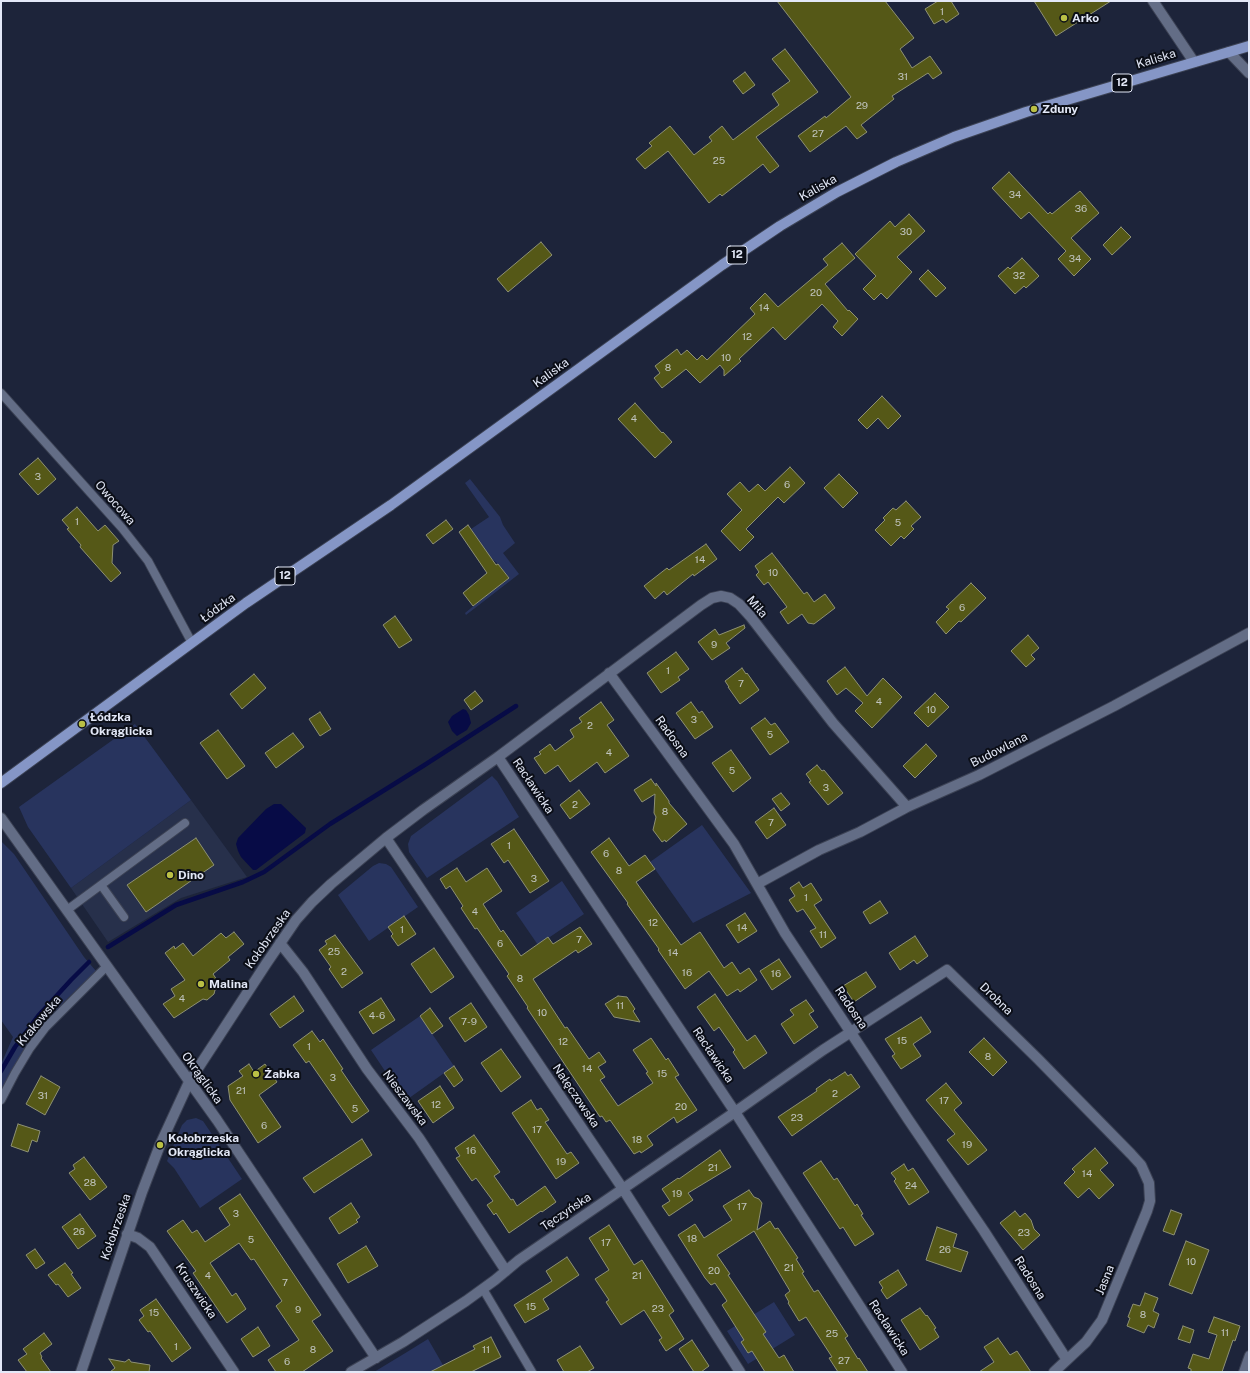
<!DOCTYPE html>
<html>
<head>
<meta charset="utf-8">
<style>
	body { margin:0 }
	#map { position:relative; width:1250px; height:1373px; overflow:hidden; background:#1d243a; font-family:"Public Sans",sans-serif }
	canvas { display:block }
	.frame { position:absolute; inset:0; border:2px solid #e3e8f7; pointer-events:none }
</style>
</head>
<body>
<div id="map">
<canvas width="1250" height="1373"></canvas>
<div class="frame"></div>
</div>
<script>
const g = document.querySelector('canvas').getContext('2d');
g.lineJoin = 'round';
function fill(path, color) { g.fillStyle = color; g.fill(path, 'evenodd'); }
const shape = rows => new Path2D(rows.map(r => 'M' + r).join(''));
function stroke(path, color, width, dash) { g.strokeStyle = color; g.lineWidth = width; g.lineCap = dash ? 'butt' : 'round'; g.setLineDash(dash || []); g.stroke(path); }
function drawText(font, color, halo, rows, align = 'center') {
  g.font = font + ' "Public Sans",sans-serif'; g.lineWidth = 4; g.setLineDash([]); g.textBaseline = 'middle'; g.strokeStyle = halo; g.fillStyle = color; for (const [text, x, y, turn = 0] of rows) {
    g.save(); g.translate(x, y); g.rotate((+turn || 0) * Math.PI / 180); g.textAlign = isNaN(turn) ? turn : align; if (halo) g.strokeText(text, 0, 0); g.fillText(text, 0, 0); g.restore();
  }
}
fill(shape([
	[191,800,247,877,181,898,108,942,71,888]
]), '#27304b');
fill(shape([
	[470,479,500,517,503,525,515,543,503,553,519,574,466,615,465,613,509,577,498,564,490,557,471,529,489,517,465,483],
	[135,724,191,800,71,888,28,827,19,807],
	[492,776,497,781,519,817,427,878,409,852,408,844,411,836],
	[702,825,751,893,693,923,650,862],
	[1,841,14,854,84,957,96,971,68,998,46,1021,16,1064,1,1091,1,1064,13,1037,1,1020],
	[379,863,386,864,391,867,418,907,369,941,338,895,373,866],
	[562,881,584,914,538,945,516,913],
	[420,1016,454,1066,405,1101,371,1050],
	[196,1118,203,1121,242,1179,200,1208,174,1168,167,1161,182,1125,187,1120],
	[774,1302,795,1335,748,1364,727,1331],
	[428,1339,447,1372,374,1372,407,1352]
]), '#28345e');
fill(shape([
	[463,709,466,710,469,715,471,723,467,730,457,736,452,731,448,722,452,716],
	[274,804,281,804,306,828,305,833,256,870,253,870,241,857,238,851,236,844,238,838,266,809]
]), '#070b46');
stroke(shape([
	[108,947,176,905,243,882,264,872,330,824,423,766,516,706],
	[1,1071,15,1047,38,1016,71,980,89,962]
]), '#070b46', 4.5);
const building = shape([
	[777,1,885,1,914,38,900,49,912,68,930,56,942,73,933,79,928,73,892,96,894,99,861,125,867,132,857,139,846,126,810,152,798,136,825,116,826,118,851,97,777,1],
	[938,1,951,1,959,14,946,23,943,19,934,24,925,9,938,1],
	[1034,1,1111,1,1056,36,1034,1],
	[785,49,818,92,756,137,779,166,770,173,763,164,722,196,720,194,709,203,668,151,645,169,636,159,652,146,649,143,670,126,694,155,712,141,709,137,722,126,733,140,779,105,772,94,790,81,772,59,785,49],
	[745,72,755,85,743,94,733,81,745,72],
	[1009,172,1048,214,1050,212,1052,214,1080,191,1099,213,1071,238,1091,259,1074,276,1058,259,1066,251,1029,212,1021,219,992,188,1009,172],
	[909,214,925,231,897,257,912,272,887,299,881,293,874,300,863,289,876,276,855,254,890,221,895,227,909,214],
	[1121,227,1131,237,1112,255,1103,245,1121,227],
	[541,242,552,255,508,292,497,279,541,242],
	[842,243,855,258,825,284,848,311,849,310,858,319,842,336,833,327,838,321,822,304,785,340,773,327,739,359,741,361,724,376,724,370,720,365,700,383,686,369,662,388,654,378,660,373,655,366,677,349,681,355,687,350,697,360,702,355,707,360,755,314,750,308,765,293,778,307,828,265,823,259,842,243],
	[1022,258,1039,276,1026,288,1024,286,1015,294,998,276,1008,267,1010,269,1022,258],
	[928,270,946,288,936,297,919,279,928,270],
	[882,396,901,416,888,429,878,418,867,429,858,420,882,396],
	[635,403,662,433,663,432,672,442,655,458,618,419,635,403],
	[38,458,56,479,38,495,19,474,38,458],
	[790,467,805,483,784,503,778,497,746,529,754,537,740,551,721,531,742,510,727,494,740,482,749,492,758,484,765,491,790,467],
	[839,474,858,493,843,508,824,488,839,474],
	[906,501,921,517,911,526,914,529,904,539,901,536,891,546,875,530,885,520,883,518,893,508,896,510,906,501],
	[77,507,98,531,105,525,119,541,113,545,112,563,121,573,111,582,80,547,81,545,67,529,69,528,62,520,77,507],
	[446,520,453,529,433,544,426,535,446,520],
	[468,525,496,565,498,564,509,578,473,606,463,593,487,573,459,532,468,525],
	[706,544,717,559,694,576,693,574,667,595,664,591,655,599,644,586,667,568,669,570,706,544],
	[772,553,804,594,807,592,814,602,825,594,835,608,814,624,808,623,802,614,788,624,780,612,787,607,768,582,764,585,756,575,759,572,755,566,772,553],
	[971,583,986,598,961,622,959,621,946,634,936,622,949,609,946,607,971,583],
	[395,616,412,640,399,648,383,625,395,616],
	[744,625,745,628,726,643,730,648,712,660,698,642,715,629,719,635,744,625],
	[1028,635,1039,648,1031,655,1035,659,1026,667,1011,651,1028,635],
	[676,652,689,669,678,677,680,680,661,693,647,673,676,652],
	[845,667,867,696,883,678,902,697,872,728,855,711,863,703,846,688,837,695,827,681,845,667],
	[742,668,746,674,747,673,759,690,740,704,728,687,729,687,725,681,742,668],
	[254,674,266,688,242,709,230,694,254,674],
	[475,691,483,701,471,710,464,700,475,691],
	[935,693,949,707,928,727,914,713,935,693],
	[601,702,614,720,607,725,629,756,605,773,597,762,570,782,558,765,545,774,534,758,541,754,539,752,550,744,555,751,574,737,570,730,582,722,579,718,601,702],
	[691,702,699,713,702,711,713,727,695,739,676,713,691,702],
	[320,712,331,729,320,736,309,719,320,712],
	[765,718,771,725,775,723,789,742,770,755,751,728,765,718],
	[218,730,245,766,227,779,200,743,218,730],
	[293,733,304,747,276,768,265,753,293,733],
	[926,744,937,756,915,778,903,766,926,744],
	[731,750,751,778,733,792,712,763,731,750],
	[817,765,822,771,824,770,843,793,828,805,809,782,811,781,806,774,817,765],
	[651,779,656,786,656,783,669,801,669,803,687,824,666,842,665,840,662,842,653,830,656,817,654,813,655,794,642,802,634,790,651,779],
	[579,790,590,804,570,819,560,805,579,790],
	[781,793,790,804,781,811,772,799,781,793],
	[774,808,786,825,767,839,755,822,774,808],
	[514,829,549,881,530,893,508,860,504,863,491,844,514,829],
	[196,838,214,865,146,912,127,885,196,838],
	[609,838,629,866,645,855,655,869,636,882,681,945,700,932,724,968,732,962,740,974,749,968,757,980,740,992,738,989,727,996,709,971,685,989,658,950,659,949,627,904,628,903,591,852,609,838],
	[457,868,466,882,487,868,502,891,483,904,501,932,503,930,521,956,548,937,553,944,580,927,592,944,578,953,576,950,533,979,565,1028,567,1027,589,1059,599,1052,606,1062,598,1067,605,1077,600,1080,618,1106,653,1083,646,1073,648,1072,633,1050,651,1038,666,1060,668,1058,679,1075,675,1077,697,1110,677,1123,674,1117,647,1136,653,1145,641,1153,640,1151,634,1154,610,1120,606,1122,602,1116,600,1117,527,1008,528,1007,507,976,509,974,477,928,475,929,461,908,463,906,450,886,446,889,440,879,457,868],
	[799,882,803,888,811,883,822,900,814,905,836,938,821,948,810,931,816,928,803,909,797,912,789,900,795,896,790,888,799,882],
	[880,901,888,913,870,924,863,912,880,901],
	[745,913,757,931,738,943,726,925,745,913],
	[404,916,416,934,398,946,391,936,393,934,388,927,404,916],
	[234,932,244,944,228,957,230,960,213,974,221,986,215,990,214,994,207,1000,203,999,174,1018,163,1004,175,996,171,989,185,980,165,953,174,946,175,949,183,943,193,956,221,933,226,938,234,932],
	[335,935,363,973,342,988,329,969,331,967,319,950,327,944,325,941,335,935],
	[915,936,928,956,917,964,914,960,900,970,889,953,915,936],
	[434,948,454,977,431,993,411,964,434,948],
	[779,959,791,977,772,990,760,971,779,959],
	[866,972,876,987,854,1002,843,986,866,972],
	[715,994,747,1041,755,1035,767,1053,744,1069,733,1052,735,1050,719,1027,714,1031,697,1007,715,994],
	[294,996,304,1011,280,1028,270,1014,294,996],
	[618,996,627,997,635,1009,633,1011,640,1022,614,1017,605,1004,618,996],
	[381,998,395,1020,373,1034,359,1012,381,998],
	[806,1000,814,1011,809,1014,818,1027,794,1044,781,1024,794,1015,790,1010,806,1000],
	[471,1003,487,1027,465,1042,449,1018,471,1003],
	[430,1008,443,1026,432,1034,420,1016,430,1008],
	[921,1017,931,1032,913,1044,921,1056,901,1069,892,1056,895,1054,885,1039,921,1017],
	[312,1031,320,1042,323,1039,343,1069,341,1070,369,1111,352,1123,309,1061,306,1063,293,1045,312,1031],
	[984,1038,1007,1062,993,1076,969,1052,984,1038],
	[501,1049,521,1077,501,1092,481,1063,501,1049],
	[249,1064,254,1072,265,1064,277,1082,259,1095,281,1127,258,1143,230,1100,228,1086,243,1076,239,1071,249,1064],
	[454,1066,463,1080,454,1087,444,1073,454,1066],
	[845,1072,848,1076,851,1074,860,1087,792,1136,778,1117,817,1091,816,1089,830,1079,831,1081,845,1072],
	[41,1076,60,1087,45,1115,26,1104,41,1076],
	[946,1083,962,1103,954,1110,987,1150,968,1165,947,1140,955,1134,926,1100,946,1083],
	[440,1086,454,1108,433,1123,418,1101,440,1086],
	[531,1100,537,1110,541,1108,549,1120,545,1122,567,1154,571,1152,579,1163,556,1179,512,1113,531,1100],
	[18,1124,40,1131,37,1142,32,1140,28,1152,11,1146,18,1124],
	[474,1135,500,1172,494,1176,511,1200,513,1199,517,1206,545,1186,556,1202,542,1212,541,1211,509,1233,496,1213,494,1215,487,1205,493,1201,476,1178,472,1181,456,1158,460,1156,455,1148,474,1135],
	[362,1139,372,1155,314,1193,303,1178,362,1139],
	[1095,1148,1108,1163,1100,1170,1114,1185,1099,1199,1089,1188,1078,1198,1064,1183,1075,1172,1072,1169,1095,1148],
	[720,1150,731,1167,688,1193,693,1200,669,1216,662,1206,670,1201,662,1189,678,1178,679,1179,720,1150],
	[84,1157,107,1187,90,1200,69,1173,75,1169,73,1165,84,1157],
	[821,1161,834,1180,837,1178,855,1206,857,1204,863,1214,861,1215,874,1234,855,1246,843,1227,840,1229,803,1173,821,1161],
	[904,1164,908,1171,913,1168,929,1192,909,1205,894,1181,896,1179,891,1173,904,1164],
	[749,1190,754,1197,759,1199,762,1203,757,1230,770,1221,775,1229,778,1228,798,1258,796,1259,804,1272,802,1273,814,1292,818,1290,848,1336,845,1338,858,1359,859,1358,868,1372,838,1372,829,1358,832,1357,806,1317,799,1321,788,1303,789,1302,785,1295,790,1291,754,1231,717,1255,730,1274,728,1275,766,1332,763,1334,779,1358,784,1355,794,1372,765,1372,752,1351,748,1353,741,1342,744,1340,722,1305,727,1301,715,1283,711,1285,705,1278,678,1235,695,1224,704,1238,732,1220,723,1206,749,1190],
	[240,1194,321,1315,312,1321,333,1351,302,1372,276,1372,268,1360,299,1340,276,1306,282,1301,254,1259,251,1260,239,1243,210,1263,232,1296,236,1293,246,1309,227,1323,193,1273,196,1271,167,1231,183,1220,192,1233,197,1230,205,1242,230,1225,219,1208,240,1194],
	[351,1203,360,1217,356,1220,358,1222,339,1234,329,1218,351,1203],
	[1171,1210,1182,1214,1174,1235,1163,1231,1171,1210],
	[1015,1211,1020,1217,1025,1213,1031,1220,1034,1229,1040,1235,1023,1250,1000,1223,1015,1211],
	[80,1214,96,1236,78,1249,62,1227,80,1214],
	[609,1225,634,1265,642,1260,674,1311,669,1315,684,1339,666,1351,659,1340,662,1338,644,1310,621,1325,606,1302,609,1300,595,1279,609,1270,589,1238,609,1225],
	[937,1227,957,1234,953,1247,968,1252,961,1272,926,1260,937,1227],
	[1186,1241,1209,1250,1192,1294,1169,1285,1186,1241],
	[366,1246,378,1266,348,1283,337,1264,366,1246],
	[35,1249,45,1263,36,1269,26,1255,35,1249],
	[567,1257,579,1275,543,1299,549,1309,525,1323,514,1305,552,1281,546,1271,567,1257],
	[65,1263,73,1273,71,1274,81,1288,68,1297,58,1284,56,1285,48,1275,65,1263],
	[898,1270,907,1285,887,1299,881,1290,883,1288,879,1282,898,1270],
	[1145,1293,1158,1298,1153,1311,1159,1314,1154,1328,1148,1325,1144,1333,1127,1326,1130,1318,1128,1317,1133,1304,1140,1306,1145,1293],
	[156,1299,191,1348,172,1362,150,1331,148,1332,139,1320,144,1316,140,1310,156,1299],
	[920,1308,926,1316,927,1315,936,1328,934,1329,939,1337,920,1350,901,1320,920,1308],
	[1214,1317,1240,1326,1235,1341,1233,1340,1222,1372,1191,1372,1191,1369,1188,1368,1193,1354,1209,1359,1217,1335,1208,1332,1214,1317],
	[1183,1326,1194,1330,1190,1343,1178,1339,1183,1326],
	[258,1327,270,1346,253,1357,241,1339,258,1327],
	[44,1333,52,1344,40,1353,42,1357,41,1358,51,1372,27,1372,18,1360,27,1354,23,1349,44,1333],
	[491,1337,501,1357,471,1372,430,1372,475,1349,473,1346,491,1337],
	[998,1338,1010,1355,1017,1351,1031,1372,979,1372,994,1362,984,1347,998,1338],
	[692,1340,709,1366,701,1372,694,1372,679,1349,692,1340],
	[580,1346,594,1368,587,1372,564,1372,557,1360,580,1346],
	[109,1359,125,1362,129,1359,131,1362,150,1365,149,1372,110,1372,115,1368,109,1359]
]);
fill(building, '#555817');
stroke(building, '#8e9174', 1);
const service = shape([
	[1,393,122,528,148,561,192,643],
	[101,885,124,917],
	[67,910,185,823],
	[1,1100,15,1073,30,1048,45,1028,107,966],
	[483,1289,532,1372],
	[1243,1372,1249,1355]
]);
const minor = shape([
	[1229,52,1249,73],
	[609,673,734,844,785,933,908,1119,984,1231,1067,1360],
	[498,757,735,1112,902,1372],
	[1,818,217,1120,376,1358],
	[386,838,623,1189,740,1372],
	[757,884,819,850,860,832,907,807,979,775,1114,706,1249,633],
	[280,943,303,972,367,1069,419,1138,506,1271],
	[127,1234,138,1238,150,1247,234,1372],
	[81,1372,142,1192,160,1145,189,1082,266,964,296,920,312,902,331,884,386,838,423,810,498,757,701,605,712,598,721,596,730,598,739,604,750,616,833,723,907,807],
	[351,1372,403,1342,466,1301,495,1280,519,1260,735,1112,823,1050,947,970,1038,1059,1131,1154,1141,1165,1149,1183,1150,1201,1147,1211,1102,1320,1086,1342,1054,1372]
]);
const tertiary = shape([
	[1153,1,1194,62]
]);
const primary = shape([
	[1,783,246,603,391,505,722,265,780,226,837,192,896,162,954,137,1026,112,1249,46]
]);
stroke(service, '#3c4254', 10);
stroke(minor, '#3c4254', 12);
stroke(tertiary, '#3c4254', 12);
stroke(primary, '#3c4254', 12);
stroke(service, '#636d86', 8);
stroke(minor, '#636d86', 10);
stroke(tertiary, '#636d86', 10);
stroke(primary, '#8596c6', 10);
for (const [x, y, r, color] of [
	[1064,18,4,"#bac045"],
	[1034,109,4,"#bac045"],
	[82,724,4,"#bac045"],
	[170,875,4,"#bac045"],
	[201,984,4,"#bac045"],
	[256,1074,4,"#bac045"],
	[160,1145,4,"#bac045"]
]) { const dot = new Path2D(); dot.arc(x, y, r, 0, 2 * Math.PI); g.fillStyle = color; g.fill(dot); stroke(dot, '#0b0e17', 1.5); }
drawText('10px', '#c0c4bf', null, [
	["1",942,12],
	["31",903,77],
	["29",862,106],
	["27",818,134],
	["25",719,161],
	["34",1015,195],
	["36",1081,209],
	["30",906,232],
	["34",1075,259],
	["32",1019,276],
	["20",816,293],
	["14",764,308],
	["12",747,337],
	["10",726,358],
	["8",668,368],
	["4",634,419],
	["3",38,477],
	["6",787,485],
	["1",77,522],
	["5",898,523],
	["14",700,560],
	["10",773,573],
	["6",962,608],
	["9",714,645],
	["1",668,671],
	["7",741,684],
	["4",879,702],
	["10",931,710],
	["3",694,720],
	["2",590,726],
	["5",770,735],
	["4",609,753],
	["5",732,771],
	["3",826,788],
	["2",575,805],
	["8",665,812],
	["7",771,823],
	["1",509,846],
	["6",606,854],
	["8",619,871],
	["3",534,879],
	["1",806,898],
	["4",475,912],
	["12",653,923],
	["14",742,928],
	["1",402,930],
	["11",823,935],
	["7",579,940],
	["6",500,944],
	["25",334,952],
	["14",673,953],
	["2",344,972],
	["16",687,973],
	["16",776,974],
	["8",520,979],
	["4",182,999],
	["11",620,1006],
	["10",542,1013],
	["4-6",377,1016],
	["7-9",469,1022],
	["15",902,1041],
	["12",563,1042],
	["1",309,1047],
	["8",988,1057],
	["14",587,1069],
	["15",662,1074],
	["3",333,1078],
	["21",241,1091],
	["2",835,1094],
	["31",43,1096],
	["17",944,1101],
	["12",436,1105],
	["20",681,1107],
	["5",355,1109],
	["23",797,1118],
	["6",264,1126],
	["17",537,1130],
	["18",637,1140],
	["19",967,1145],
	["16",471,1151],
	["19",561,1162],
	["21",713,1168],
	["14",1087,1174],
	["28",90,1183],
	["24",911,1186],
	["19",677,1194],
	["17",742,1207],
	["3",236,1214],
	["26",79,1232],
	["23",1024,1233],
	["18",692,1239],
	["5",251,1240],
	["17",606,1243],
	["26",945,1250],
	["10",1191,1262],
	["21",789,1268],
	["20",714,1271],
	["4",208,1276],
	["21",637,1276],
	["7",285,1283],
	["15",531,1307],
	["23",658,1309],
	["9",298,1310],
	["15",154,1313],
	["8",1143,1315],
	["11",1225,1333],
	["25",832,1334],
	["1",176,1347],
	["8",313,1350],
	["11",486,1350],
	["27",844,1361],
	["6",287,1362]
]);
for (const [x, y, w] of [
	[1122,83,20],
	[737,255,20],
	[285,576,20]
]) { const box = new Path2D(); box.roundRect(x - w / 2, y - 9, w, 18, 3); g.fillStyle = '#0b0e17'; g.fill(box); stroke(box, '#e3e8f7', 1); }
drawText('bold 11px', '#e3e8f7', null, [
	["12",1122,83],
	["12",737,255],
	["12",285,576]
]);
drawText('bold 12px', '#e3e8f7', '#0b0e17', [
	["Arko",1072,18],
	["Zduny",1042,109],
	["Łódzka",90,717],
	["Okrąglicka",90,731],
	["Dino",178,875],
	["Malina",209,984],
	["Żabka",264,1074],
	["Kołobrzeska",168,1138],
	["Okrąglicka",168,1152]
], 'left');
drawText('12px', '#e3e8f7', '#0b0e17', [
	["Kaliska",1156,59,-17],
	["Kaliska",818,188,-30],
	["Kaliska",551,373,-36],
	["Owocowa",115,503,49],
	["Miła",757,607,49],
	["Łódzka",218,608,-36],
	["Radosna",672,737,54],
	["Budowlana",999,750,-27],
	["Racławicka",533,786,56],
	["Kołobrzeska",268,939,-55],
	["Drobna",996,999,44],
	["Radosna",851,1008,56],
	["Krakowska",39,1021,-50],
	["Racławicka",713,1055,56],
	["Okrąglicka",202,1078,54],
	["Nałęczowska",576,1096,56],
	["Nieszawska",405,1098,53],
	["Tęczyńska",566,1212,-34],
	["Kołobrzeska",116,1227,-71],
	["Radosna",1030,1278,58],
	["Jasna",1105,1280,-68],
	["Kruszwicka",196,1291,56],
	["Racławicka",889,1328,57]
]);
</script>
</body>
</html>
